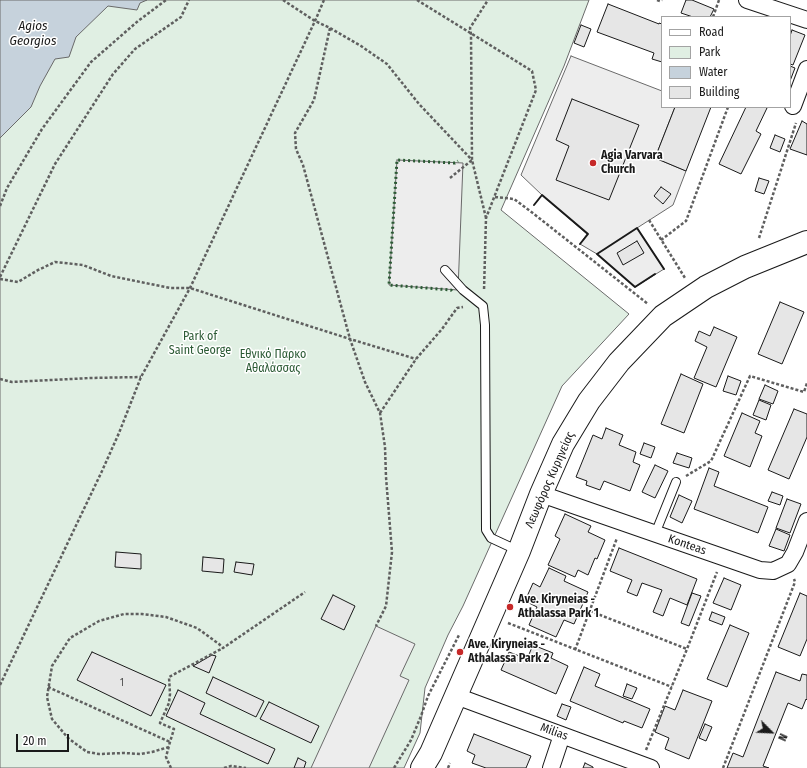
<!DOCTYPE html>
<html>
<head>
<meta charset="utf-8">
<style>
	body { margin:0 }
	#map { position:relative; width:807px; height:768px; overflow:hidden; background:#fff; font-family:"Fira Sans Condensed",sans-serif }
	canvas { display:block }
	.legend { position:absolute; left:661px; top:16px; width:130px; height:92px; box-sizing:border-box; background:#fff; border:1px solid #a3a3a3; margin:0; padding:5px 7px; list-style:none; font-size:12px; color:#1a1a1a }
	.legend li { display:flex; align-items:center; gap:8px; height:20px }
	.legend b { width:20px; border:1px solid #a3a3a3 }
	.north { position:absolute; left:751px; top:712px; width:40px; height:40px; -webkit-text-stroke:3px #fff; paint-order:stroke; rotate:114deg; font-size:11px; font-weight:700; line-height:16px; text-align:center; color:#1a1a1a }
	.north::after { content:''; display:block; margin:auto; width:14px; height:18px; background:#1a1a1a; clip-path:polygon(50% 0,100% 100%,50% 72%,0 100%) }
	.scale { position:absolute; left:16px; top:734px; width:53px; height:18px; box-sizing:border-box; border:2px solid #1a1a1a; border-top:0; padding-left:5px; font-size:12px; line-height:14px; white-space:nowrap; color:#1a1a1a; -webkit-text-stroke:3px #fff; paint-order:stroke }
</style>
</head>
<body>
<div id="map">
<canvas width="807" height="768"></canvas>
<ul class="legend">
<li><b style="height:5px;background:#fff"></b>Road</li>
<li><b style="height:11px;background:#e0efe3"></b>Park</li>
<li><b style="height:11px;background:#c6d2dc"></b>Water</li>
<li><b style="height:11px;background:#e6e6e6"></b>Building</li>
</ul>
<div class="north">N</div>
<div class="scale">20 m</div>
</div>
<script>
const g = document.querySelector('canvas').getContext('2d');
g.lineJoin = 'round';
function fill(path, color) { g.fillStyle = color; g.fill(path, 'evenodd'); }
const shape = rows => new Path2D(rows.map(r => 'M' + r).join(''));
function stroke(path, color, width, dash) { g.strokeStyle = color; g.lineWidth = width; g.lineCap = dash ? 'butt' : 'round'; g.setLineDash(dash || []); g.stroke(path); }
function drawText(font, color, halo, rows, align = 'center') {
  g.font = font + ' "Fira Sans Condensed",sans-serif'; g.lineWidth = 3; g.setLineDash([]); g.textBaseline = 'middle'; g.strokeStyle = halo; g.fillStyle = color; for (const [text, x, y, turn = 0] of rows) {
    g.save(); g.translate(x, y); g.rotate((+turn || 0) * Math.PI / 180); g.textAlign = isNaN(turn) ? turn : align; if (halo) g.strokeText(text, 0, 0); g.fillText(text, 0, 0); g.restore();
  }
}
const green = shape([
	[0,0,589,0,564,66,501,210,629,314,562,386,463,606,448,635,425,688,420,733,404,768,0,768,0,0]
]);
fill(green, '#e0efe3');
stroke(green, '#6a6a6a', 1);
const parking = shape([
	[571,56,662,91,662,107,675,107,655,158,686,171,673,205,637,228,664,269,635,287,597,254,580,244,587,234,542,195,521,175,571,56],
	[397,160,463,163,458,290,389,285,397,160],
	[376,626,415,644,400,676,409,680,369,768,311,768,376,626]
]);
fill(parking, '#ededed');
stroke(parking, '#6a6a6a', 1);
const water = shape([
	[0,0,147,0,140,3,137,10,108,6,76,37,69,57,55,59,40,86,31,107,0,138,0,0]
]);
fill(water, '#c6d2dc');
stroke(water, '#6a6a6a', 1);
const building = shape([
	[686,0,692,0,714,9,710,17,693,17,681,13,686,0],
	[608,4,659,24,659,23,662,24,662,62,652,59,654,53,597,32,608,4],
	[581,25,591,29,584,47,574,43,581,25],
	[792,30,805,35,793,65,790,64,790,36,792,30],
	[790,66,795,68,790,81,790,66],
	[572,99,639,125,609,200,556,180,569,146,556,140,572,99],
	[675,107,711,107,686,171,655,158,675,107],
	[746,107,764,107,767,108,756,131,761,134,741,174,719,164,746,107],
	[802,121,807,124,807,155,790,149,802,121],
	[775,135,785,139,780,152,770,148,775,135],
	[759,178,769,181,764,194,755,191,759,178],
	[661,187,671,194,663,204,654,196,661,187],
	[637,241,644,253,623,265,617,253,637,241],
	[780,302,804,312,782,364,758,354,780,302],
	[714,327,737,337,716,387,694,378,707,347,695,341,699,331,710,336,714,327],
	[681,374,703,384,684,433,661,424,681,374],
	[728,376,741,381,736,395,723,391,728,376],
	[765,385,778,391,773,404,759,399,765,385],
	[759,400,771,405,766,420,753,415,759,400],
	[794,409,807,414,807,437,789,479,768,470,794,409],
	[742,413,760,421,755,433,762,436,750,467,724,456,742,413],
	[606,428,623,435,619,445,636,452,633,462,640,465,630,491,604,481,600,490,586,485,587,481,576,477,593,435,602,439,606,428],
	[644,443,655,447,651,458,640,454,644,443],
	[677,453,692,458,689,468,673,463,677,453],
	[655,465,668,471,655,498,642,492,655,465],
	[709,468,719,472,714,486,768,507,758,533,694,509,709,468],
	[772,492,783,496,780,505,768,501,772,492],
	[679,495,692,501,682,523,670,517,679,495],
	[787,499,801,504,790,533,776,528,787,499],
	[565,514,591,526,588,532,605,540,597,559,595,558,588,575,578,570,575,577,548,565,560,539,555,536,565,514],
	[776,529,790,535,784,551,769,546,776,529],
	[619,548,697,579,687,605,670,598,663,616,653,612,662,590,642,583,637,596,627,592,632,580,610,571,619,548],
	[116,552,141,554,141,569,115,567,116,552],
	[203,557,224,559,223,573,202,571,203,557],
	[236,562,254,564,252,575,234,572,236,562],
	[549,568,566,576,564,581,588,592,574,624,564,620,556,637,529,625,537,607,525,601,533,583,540,587,549,568],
	[724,578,741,585,731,610,713,603,724,578],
	[692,593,701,596,689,626,681,623,692,593],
	[800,593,807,596,807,639,800,656,778,647,800,593],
	[333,595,355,606,344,630,321,619,333,595],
	[712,612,725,617,722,625,709,620,712,612],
	[730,625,749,633,727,687,707,679,730,625],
	[533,645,553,653,551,658,568,666,556,694,501,670,509,652,527,659,533,645],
	[92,652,166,685,151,716,77,680,92,652],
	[212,655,216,656,209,673,193,666,212,655],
	[584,667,600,674,595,686,650,709,642,728,624,721,623,723,570,701,584,667],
	[776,672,800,681,802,674,807,675,807,700,806,699,802,709,788,703,763,766,769,768,727,768,733,753,743,757,776,672],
	[213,677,264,701,256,717,206,693,213,677],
	[627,684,637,688,632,699,623,696,627,684],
	[178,690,205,703,200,714,275,749,268,764,166,716,178,690],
	[683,690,712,701,689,759,665,749,669,738,655,732,665,706,675,710,683,690],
	[269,702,319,726,311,743,260,719,269,702],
	[562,704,571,707,566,720,557,716,562,704],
	[705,724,712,727,706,741,699,738,705,724],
	[474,734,531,756,526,768,486,768,472,763,475,755,467,751,474,734],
	[298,758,306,762,304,768,294,768,298,758],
	[585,763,593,767,593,768,583,768,585,763]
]);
fill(building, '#e6e6e6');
stroke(building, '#1a1a1a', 1);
const lane = shape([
	[445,270,463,290,483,306,485,325,486,530,491,538,519,551],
	[655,534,676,482]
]);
const street = shape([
	[747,0,807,20],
	[793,106,807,69],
	[541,494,760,570,773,571,788,564,795,552,807,521],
	[456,696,651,768],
	[551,768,562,735]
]);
const secondary = shape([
	[422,768,431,753,519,551,541,494,563,444,589,401,619,362,663,316,706,287,745,267,807,242]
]);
stroke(lane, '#1a1a1a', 10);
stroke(street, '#1a1a1a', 18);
stroke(secondary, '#1a1a1a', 24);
stroke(shape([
	[283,0,315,21,330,28,361,46,387,64,419,104,472,160],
	[417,0,532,71,536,90,486,218,484,291],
	[657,0,660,1,662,0],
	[713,17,719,0],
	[330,28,314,100,295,133,296,149,303,165,350,339,365,382,380,413,385,447,386,477,392,552,386,606,376,626],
	[450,178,472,160],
	[495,197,514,199,534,214,648,304],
	[0,206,7,188,42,129,91,62,138,21,166,0],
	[486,218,472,160,471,34,470,28,488,0],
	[649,220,685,278],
	[759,238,796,123],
	[661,240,686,221,728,107],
	[0,277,55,164,113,74,135,49,181,17,189,0],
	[0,279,18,282,38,270,55,262,83,265,111,276,170,288,190,288,350,339,416,359],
	[0,379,12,382,90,378,141,377],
	[380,413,416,359,442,329,457,308,463,307],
	[686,476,711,461,750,376,804,392,807,383],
	[590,611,687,649],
	[508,623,672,687],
	[575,650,617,538],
	[0,685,102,471,119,433,141,377,190,288,315,21,324,0],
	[48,687,170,742],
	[169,747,152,752,140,754,124,753,99,754,87,752,68,738,52,719,47,697,52,666,70,638,99,621,124,614,142,614,166,617,197,628,219,644,223,648,305,592],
	[646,750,687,649,717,572],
	[171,768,166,757,170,742,174,729,160,723,169,703,170,694,169,677,223,648],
	[224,768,231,766,246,768],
	[394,768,411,740,421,716,428,696,459,635],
	[448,768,450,763],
	[723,768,795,582,794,579]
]), '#5f5f5f', 2.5, [3, 2]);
stroke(lane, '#fff', 8);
stroke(street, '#fff', 16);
stroke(secondary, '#fff', 22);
stroke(shape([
	[452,291,451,290,389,285,397,160,455,163,458,161]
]), '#2b5a34', 3, [2, 3]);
stroke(shape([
	[534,205,542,195,588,234,580,244],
	[655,274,635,287,597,254,637,228,664,269]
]), '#1a1a1a', 2);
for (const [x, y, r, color] of [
	[593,163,4,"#c62828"],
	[510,607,4,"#c62828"],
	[460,652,4,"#c62828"]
]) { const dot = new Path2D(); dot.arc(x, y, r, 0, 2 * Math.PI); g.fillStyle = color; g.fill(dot); stroke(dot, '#fff', 1.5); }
drawText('10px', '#4d4d4d', null, [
	["1",122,683]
]);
drawText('bold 12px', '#1a1a1a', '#fff', [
	["Agia Varvara",601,156],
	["Church",601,170],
	["Ave. Kiryneias -",518,600],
	["Athalassa Park 1",518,614],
	["Ave. Kiryneias -",468,645],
	["Athalassa Park 2",468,659]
], 'left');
drawText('12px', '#2b5a34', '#fff', [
	["Park of",200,337],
	["Saint George",200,351],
	["Εθνικό Πάρκο",273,355],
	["Αθαλάσσας",273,369]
]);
drawText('12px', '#1a1a1a', '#fff', [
	["Λεωφόρος Κυρηνείας",550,480,-66],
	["Konteas",687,545,19],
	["Milias",554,732,20]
]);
drawText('italic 13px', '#1a1a1a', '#fff', [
	["Agios",33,26],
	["Georgios",33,41]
]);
</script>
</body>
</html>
